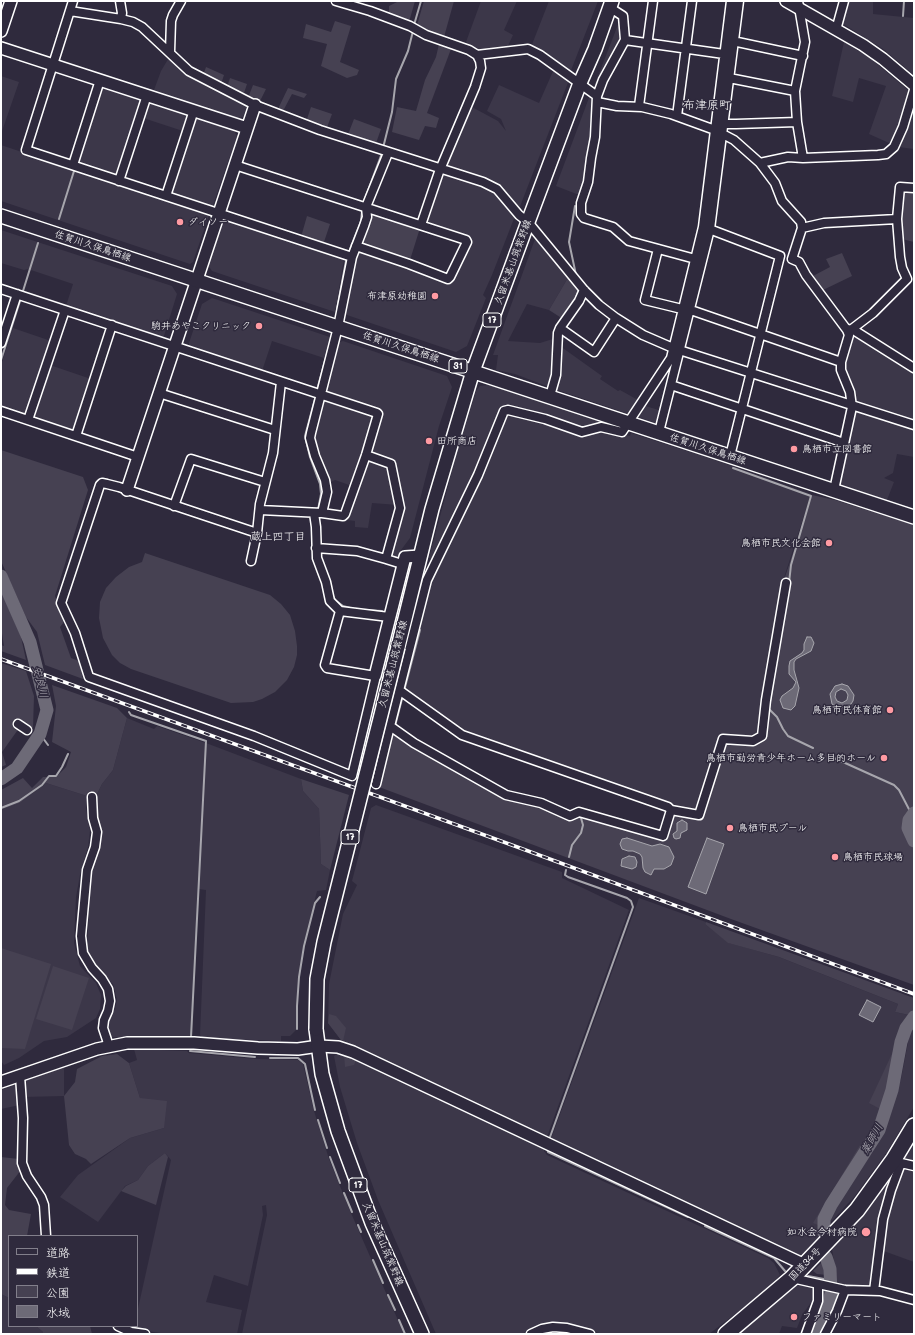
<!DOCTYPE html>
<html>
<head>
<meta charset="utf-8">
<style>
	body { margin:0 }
	#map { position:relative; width:915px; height:1335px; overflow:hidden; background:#2f2a3d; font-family:Mali,"Klee One",sans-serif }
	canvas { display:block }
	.frame { position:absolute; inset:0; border:2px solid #fff; pointer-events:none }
	.legend { position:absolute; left:8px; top:1235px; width:130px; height:92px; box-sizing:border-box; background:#2f2a3d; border:1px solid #827f8b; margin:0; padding:5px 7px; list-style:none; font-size:12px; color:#fff }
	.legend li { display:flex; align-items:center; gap:8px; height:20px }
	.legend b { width:20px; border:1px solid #827f8b }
</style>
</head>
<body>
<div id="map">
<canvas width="915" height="1335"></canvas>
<div class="frame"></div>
<ul class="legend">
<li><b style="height:5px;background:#2f2a3d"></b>道路</li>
<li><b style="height:5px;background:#fff"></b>鉄道</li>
<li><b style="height:11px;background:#464152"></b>公園</li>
<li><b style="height:11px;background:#6d6a77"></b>水域</li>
</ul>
</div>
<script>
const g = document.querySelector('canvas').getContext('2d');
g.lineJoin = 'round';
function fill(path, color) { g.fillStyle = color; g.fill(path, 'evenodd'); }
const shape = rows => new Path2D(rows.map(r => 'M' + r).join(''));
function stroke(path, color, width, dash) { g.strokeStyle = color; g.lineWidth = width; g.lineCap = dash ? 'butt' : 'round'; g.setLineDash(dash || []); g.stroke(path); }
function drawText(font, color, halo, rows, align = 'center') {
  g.font = font + ' Mali,"Klee One",sans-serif'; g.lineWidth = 3; g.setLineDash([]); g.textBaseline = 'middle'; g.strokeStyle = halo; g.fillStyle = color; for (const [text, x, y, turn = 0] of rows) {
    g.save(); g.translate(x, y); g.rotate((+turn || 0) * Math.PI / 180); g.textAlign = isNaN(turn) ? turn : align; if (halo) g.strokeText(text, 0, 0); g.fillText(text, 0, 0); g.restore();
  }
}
fill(shape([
	[481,1,517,1,504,30,513,35,507,48,479,52,466,42],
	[549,1,598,1,570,73,531,47],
	[846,1,873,1,873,14,914,18,914,75,883,49,840,22],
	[619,22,619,35,620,43,595,91,593,89],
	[844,42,870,58,914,95,914,149,898,147,869,134,886,86,859,78,853,102,832,96],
	[170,56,245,103,247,106,243,117,239,118,154,90,161,71],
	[554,69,569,80,519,209,496,184,446,166,470,106,498,121,506,131,501,119,487,111,499,85,539,103],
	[1,76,19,82,1,134],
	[101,88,234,131,237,136,212,208,170,194,189,133,137,116,117,177,77,163],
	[590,95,593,100,591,138,586,158,584,185,579,195,556,186],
	[1,145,209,215,193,262,190,264,1,201],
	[443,172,482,185,497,194,515,216,492,275,483,295,486,298,467,346,456,352,344,314,357,253,361,251,409,267,451,284,472,239,424,223],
	[225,219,344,259,335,312,212,271,208,265],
	[1,230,172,286,177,294,164,336,161,338,66,306,73,284,28,269,24,270,1,263],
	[535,239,537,239,569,276,549,310,527,304,508,341,540,343,556,338,554,374,549,387,515,374,496,370,498,355,493,355],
	[212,298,330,337,324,358,272,341,262,371,190,348,189,343,202,304],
	[13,328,51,341,44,363,91,379,74,432,1,408,1,365],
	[852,333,914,372,914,423,855,404,854,392,846,374,844,364],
	[343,341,447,376,452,387,439,426,410,538,401,550,399,560,388,558,403,505,393,464,369,454,383,411,325,392,339,342],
	[560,346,602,376,600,379,618,391,620,390,638,400,629,414,554,389],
	[489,385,604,423,577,428,536,414,501,407,477,473,435,560,429,558,456,456,476,391,480,386],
	[327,399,372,414,374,419,352,486,335,480,329,483,316,453,313,434,322,402],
	[642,405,662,411,659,424,635,416],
	[856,410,914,429,914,457,897,454,893,473,884,478,894,482,887,500,839,484],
	[507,413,545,423,581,435,598,429,630,436,631,433,712,459,811,494,783,581,758,734,753,739,720,736,698,812,672,808,462,732,402,689,428,586],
	[368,459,390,466,398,505,372,503,368,528,355,527,355,521,347,520],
	[127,718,154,729,157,726,206,743,301,779,303,791,319,809,321,864,330,870,326,890,317,891,303,946,298,976,296,1030,290,1036,281,1036,281,1041,203,1038,200,1035,206,890,199,889,192,1037,110,1037,106,1023,115,1009,117,1000,113,984,94,966,87,949,91,872,99,848,101,834,95,811,97,794,102,784,113,770],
	[46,783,87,796,86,809,90,831,88,847,80,875,76,897,74,943,80,966,96,983,101,995,100,1009,96,1018,67,1037,44,1041,19,1058,4,1065,1,1061,1,810,20,803],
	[376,805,562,872,562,878,629,910,547,1137,341,1040,328,1023,329,984,343,914,357,885,352,881,371,808],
	[639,898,706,922,705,924,729,943,779,957,898,1004,895,1012,909,1015,903,1024,897,1043,890,1084,882,1110,870,1139,828,1204,818,1225,820,1236,800,1256,551,1139],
	[914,1025,914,1107,887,1152,854,1197,830,1223,831,1216,851,1182,873,1152,883,1130,901,1079,910,1032],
	[134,1049,187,1051,189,1053,256,1059,298,1060,303,1064,314,1111,329,1159,351,1213,404,1334,242,1334,267,1215,266,1205,262,1206,263,1215,248,1286,214,1275,206,1302,242,1310,237,1334,167,1334,133,1329,134,1326,137,1326,137,1313,171,1160,165,1153,148,1166,138,1180,125,1186,98,1222,60,1197,78,1175,130,1138,164,1128,140,1098,129,1063,137,1060],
	[339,1052,544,1147,544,1151,547,1155,768,1258,774,1263,780,1275,764,1292,709,1334,603,1334,570,1325,556,1323,542,1325,521,1334,436,1334,378,1200,357,1143,340,1087,334,1056],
	[64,1067,64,1096,23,1097,20,1105,1,1109,1,1090],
	[914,1144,914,1262,881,1250,871,1288,838,1286,832,1249,863,1215,895,1172,904,1169,904,1160],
	[800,1282,812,1286,812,1301,802,1315,797,1328,782,1326,779,1334,738,1334],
	[1,1294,9,1298,9,1326,36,1326,43,1332,43,1334,1,1334],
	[544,1331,565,1331,578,1334,538,1334]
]), '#3c3749');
fill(shape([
	[399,1,415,1,409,22,389,14,389,6],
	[424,1,454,1,444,37,417,25],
	[335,21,351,26,340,62,359,70,357,75,347,78,321,66,327,44,303,38,306,24,331,32],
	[439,44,451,49,427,113,439,118,436,128,425,126,419,140,392,132,397,107,416,111,425,80,436,57],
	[206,67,224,75,221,84,203,76],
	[230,78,247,84,243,96,227,87],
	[253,85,266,89,259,103,248,98],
	[288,88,307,94,304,98,292,94,282,113,277,111],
	[311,107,332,114,326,130,306,122],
	[354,119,381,129,375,146,347,137],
	[902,189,914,190,914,242,902,239,899,225],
	[372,213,420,228,410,260,362,244,361,242,370,214],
	[307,216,330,224,323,245,301,237],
	[842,253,852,276,823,290,813,276,830,267,826,259],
	[569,276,579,289,575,304,563,319,549,310],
	[1,450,83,477,88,490,55,596,64,622,60,627,71,658,79,661,83,679,45,665,37,632,26,617,1,561],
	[812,495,835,500,914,525,914,807,907,821,907,830,914,844,914,985,731,919,379,787,392,730,505,797,581,814,665,838,671,814,700,818,723,747,727,742,754,744,767,737,768,701,784,580],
	[145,553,270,595,281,604,290,615,295,631,297,646,297,655,294,667,287,680,275,692,262,699,253,702,231,703,131,669,120,663,112,655,103,638,99,618,100,602,106,588,116,577,129,567,142,562],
	[1,590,21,637,26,660,1,651,1,645,4,646,1,627],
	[1,663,26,671,34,696,33,728,22,724,2,752,6,765,1,767],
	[52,685,117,708,127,718,113,770,102,784,97,794,87,796,46,783,20,803,1,810,1,790,23,778,32,788,43,777,56,777,66,767,71,752,52,742,56,706],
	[301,779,349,795,330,870,321,864,319,809,303,791],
	[706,922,914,998,914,1010,909,1015,895,1012,898,1004,779,957,728,943,705,924],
	[1,948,51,964,25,1049,1,1048],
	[53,966,89,978,72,1030,36,1019],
	[329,1014,336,1016,346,1028,343,1041,341,1040,328,1023],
	[897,1043,890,1084,882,1110,869,1103],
	[117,1054,129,1063,140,1098,167,1101,164,1128,130,1138,91,1164,86,1159,75,1154,69,1145,64,1096,75,1082,77,1069,102,1056],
	[344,1054,356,1060,354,1065,345,1067],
	[860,1145,863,1148,828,1204,818,1225,813,1223],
	[165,1153,168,1157,156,1205,121,1191,126,1186,138,1180,148,1166],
	[1,1157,19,1159,21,1170,7,1188,5,1205,9,1210,31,1214,27,1236,9,1236,9,1298,1,1294],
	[822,1262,826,1265,829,1273,827,1275,817,1274,813,1271],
	[36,1326,90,1326,92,1334,43,1334,43,1332]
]), '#464152');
const water = shape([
	[807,637,811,637,814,643,811,651,796,659,794,662,794,670,799,688,795,706,791,710,783,708,780,700,782,696,793,688,796,682,789,674,789,666,790,661,802,653,804,650,804,644,807,637],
	[842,684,848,686,854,695,853,701,851,704,841,708,838,708,832,704,830,694,835,686,842,684],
	[841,689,846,691,848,695,847,700,842,703,837,701,835,697,836,692,841,689],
	[682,820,687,823,687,830,681,833,680,838,676,839,674,838,673,834,677,831,677,823,682,820],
	[627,838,652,846,660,844,669,847,674,857,671,865,664,869,654,869,651,875,645,872,643,868,642,857,640,854,633,851,628,851,622,849,620,844,622,839,627,838],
	[707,838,724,844,706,894,688,887,707,838],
	[629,856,635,857,637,862,636,867,632,869,621,866,622,859,629,856],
	[867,1000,881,1007,873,1022,859,1015,867,1000]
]);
fill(water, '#6d6a77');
stroke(water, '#a7a6ad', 1);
stroke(shape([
	[903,16,904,1],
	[414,25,421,1],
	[383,148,392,112,396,79,408,51,413,31],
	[364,201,382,153],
	[575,206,569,242,576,275],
	[59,219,74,171],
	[350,249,361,221,362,211],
	[23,291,38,243],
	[575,300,579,289],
	[337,309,346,261],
	[1,360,20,301],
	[317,390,331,339],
	[673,390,691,396],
	[316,395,305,436,310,457,320,484,321,494,318,510],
	[733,468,811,496,791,565,789,583],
	[333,596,335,600,343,606,354,609],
	[364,610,382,611],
	[774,674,769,709,777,717,783,729,788,736,813,748],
	[404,691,420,630],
	[129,712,131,715,206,741,191,1037],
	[395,726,403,695],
	[40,734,48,745],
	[834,758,894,785,899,790,912,815],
	[527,796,536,798],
	[1,808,19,801,42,785,49,776,56,776,62,767,68,754],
	[561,808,572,812],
	[569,857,572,845,581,833,583,825,581,818,577,815],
	[297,1029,297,1006,299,977,304,946,315,903,320,897],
	[190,1051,255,1057],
	[270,1058,298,1058,305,1064,315,1110],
	[318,1120,327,1148],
	[550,1137,633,907,631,901,627,898,568,877,565,875,566,870],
	[547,1148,548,1152,688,1217],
	[330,1157,340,1183],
	[344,1193,352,1212],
	[358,1225,361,1232],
	[705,1226,774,1258,785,1271],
	[373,1260,383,1283],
	[808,1276,824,1279,832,1282],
	[388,1295,395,1310],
	[399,1320,405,1334]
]), '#a7a6ad', 2);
stroke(shape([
	[1,576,30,642,47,710,40,734,17,768,1,779],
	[914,813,909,820,908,828,914,841],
	[824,1233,824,1219,831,1205,879,1130,892,1090,901,1042,906,1028,914,1017],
	[815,1334,829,1303,831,1293,830,1269,826,1257]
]), '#6d6a77', 13);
const street = shape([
	[73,1,26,150,352,257],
	[120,1,122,13,121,19],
	[336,1,370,11,410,26,426,35,469,50,477,55,480,61,481,68,475,87,439,172,421,225],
	[609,7,623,16,625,40,603,80,597,96,595,137,591,158,588,182,581,203,581,214,584,218,613,227,629,241,699,260],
	[70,11,121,19,133,22,142,27,189,71,255,105,320,130,483,182,497,189,519,215,528,222,584,290,599,305,616,318,643,335,673,348,914,425],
	[836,30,844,1],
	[625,40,724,54],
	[728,40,803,56],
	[170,52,171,21,173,15,181,1],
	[477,55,528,49,540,55,597,96],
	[724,77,795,91],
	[597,102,617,106,642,107,671,114,715,130,734,140,760,163,775,183,782,201,801,222,802,228,792,259,799,262,806,275,847,330,849,335,841,362,841,370,850,392,852,407,834,490],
	[639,106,653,1],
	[677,116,692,1],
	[718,124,736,124,797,122],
	[803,158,878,155,886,154,894,147,903,127,914,90],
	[760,163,788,157,803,158,797,122,795,91,805,42,798,1],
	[73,165,100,80],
	[235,165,466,240,467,242,450,277,448,279,409,264,356,246],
	[119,181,147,95],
	[166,196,194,110],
	[704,227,780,256,730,456],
	[802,228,824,223,897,219],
	[658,249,645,300,682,309],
	[1,289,377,413,378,414,366,455,345,514,343,516,322,513,260,510],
	[685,308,841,362],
	[560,328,594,352,616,318],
	[852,329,914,368],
	[847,330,852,329,873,313,907,279,902,268,900,257,897,219,900,187,914,188],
	[1,343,17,294],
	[281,382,273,453,260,504,257,533,119,487,107,484,102,483,100,485,61,603,75,633,89,677,254,736,352,776,375,680,375,676,327,668,325,665,340,611,389,617],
	[671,385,844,443],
	[159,393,275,430],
	[550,396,556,375,558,333,560,328,579,301,584,290],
	[1,411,138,457],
	[28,420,65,310],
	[659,432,710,229,739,1],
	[76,436,112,325],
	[366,455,391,464,400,508,386,559,402,564],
	[174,506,191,459,265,482],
	[314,513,316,527,317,558,326,582,330,601,340,611],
	[322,513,327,492,325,480,315,456,310,438,311,433,338,327,352,257,364,226,367,217,366,207,388,153],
	[316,548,357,551,386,559],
	[251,561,257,533],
	[399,690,462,735,668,807,671,810,699,815,723,739,753,741,762,736,766,700,786,583],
	[18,724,27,730],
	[376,784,390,726],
	[92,797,93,818,97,832,95,847,87,870,81,936,83,953,92,968,102,979,108,989,110,1001,108,1011,104,1020,103,1028,107,1040,108,1047],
	[671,810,663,836,579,812,570,816,541,803,506,795,414,743,390,726,427,580,478,475,504,411,508,410,545,419,582,432,601,427,622,432,671,358,703,227,731,1],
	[20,1076,23,1118,22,1163,27,1176,41,1197,44,1205,46,1236],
	[897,1160,901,1163,914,1166],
	[792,1278,845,1290,880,1291,914,1300],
	[874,1291,883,1219,891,1190,901,1163],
	[118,1326,131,1332,145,1334],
	[531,1334,542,1329,553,1327,567,1328,590,1334],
	[806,1334,818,1301,818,1284],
	[825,1334,837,1311,845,1290]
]);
const secondary = shape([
	[786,1,863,45,883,59,914,85],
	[1,31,11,1],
	[1,48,247,128],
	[127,490,255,105],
	[375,676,405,557,420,556],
	[1,1082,97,1049,127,1043,194,1043,258,1048,298,1049,319,1046,338,1047,353,1052,805,1265]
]);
const primary = shape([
	[1,216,914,517],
	[398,647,432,509,473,371,528,222,580,83,595,49,612,1],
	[316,1029,322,1074,338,1131,372,1223,422,1334]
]);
const highway = shape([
	[726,1334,792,1278,857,1210,894,1159,914,1126]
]);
stroke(street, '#fff', 11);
stroke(secondary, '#fff', 14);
stroke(primary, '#fff', 16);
stroke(highway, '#fff', 18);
stroke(street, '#2f2a3d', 8);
stroke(secondary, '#2f2a3d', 11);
stroke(primary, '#2f2a3d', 13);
stroke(highway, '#2f2a3d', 15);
const rail = shape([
	[1,659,520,848,914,994]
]);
stroke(rail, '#fff', 3.5);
stroke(rail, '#2f2a3d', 2, [6]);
const primaryBridge = shape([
	[316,1029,317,979,324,942,398,647]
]);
stroke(primaryBridge, '#fff', 16, []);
stroke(primaryBridge, '#2f2a3d', 13);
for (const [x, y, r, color] of [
	[180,222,4,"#ff9aa2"],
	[435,296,4,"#ff9aa2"],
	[259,326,4,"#ff9aa2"],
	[429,441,4,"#ff9aa2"],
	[794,449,4,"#ff9aa2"],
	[829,543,4,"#ff9aa2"],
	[890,710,4,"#ff9aa2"],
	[884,758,4,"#ff9aa2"],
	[730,828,4,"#ff9aa2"],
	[835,857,4,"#ff9aa2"],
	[866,1232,5,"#ff9aa2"],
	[794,1317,4,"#ff9aa2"]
]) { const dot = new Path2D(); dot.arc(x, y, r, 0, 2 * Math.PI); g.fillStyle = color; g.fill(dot); stroke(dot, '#2f2a3d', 1.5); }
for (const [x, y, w] of [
	[492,320,18],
	[458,366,18],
	[350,837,18],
	[358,1185,18]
]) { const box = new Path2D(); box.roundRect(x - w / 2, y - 7, w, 14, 3); g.fillStyle = '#2f2a3d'; g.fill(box); stroke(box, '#fff', 1); }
drawText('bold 9px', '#fff', null, [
	["17",492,320],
	["31",458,366],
	["17",350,837],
	["17",358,1185]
]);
drawText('10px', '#fff', '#2f2a3d', [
	["ダイソー",188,222],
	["布津原幼稚園",427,296,"right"],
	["駒井あやこクリニック",251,326,"right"],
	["田所商店",437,441],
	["鳥栖市立図書館",802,449],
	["鳥栖市民文化会館",821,543,"right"],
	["鳥栖市民体育館",882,710,"right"],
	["鳥栖市勤労青少年ホーム多目的ホール",876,758,"right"],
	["鳥栖市民プール",738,828],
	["鳥栖市民球場",843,857],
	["如水会今村病院",857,1232,"right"],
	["ファミリーマート",802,1317]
], 'left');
drawText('10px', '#fff', '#2f2a3d', [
	["佐賀川久保鳥栖線",93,246,18],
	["久留米基山筑紫野線",513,262,-70],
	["佐賀川久保鳥栖線",401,347,18],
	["佐賀川久保鳥栖線",708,449,18],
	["久留米基山筑紫野線",393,664,-76],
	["久留米基山筑紫野線",383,1244,67],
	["国道34号",805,1264,-46]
]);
drawText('11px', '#fff', '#2f2a3d', [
	["蔵上四丁目",278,537]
]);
drawText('italic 11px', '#b6b4bb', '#2f2a3d', [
	["安良川",40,682,76],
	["薬師川",872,1139,-61]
]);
drawText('12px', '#fff', '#2f2a3d', [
	["布津原町",707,105]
]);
</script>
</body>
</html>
